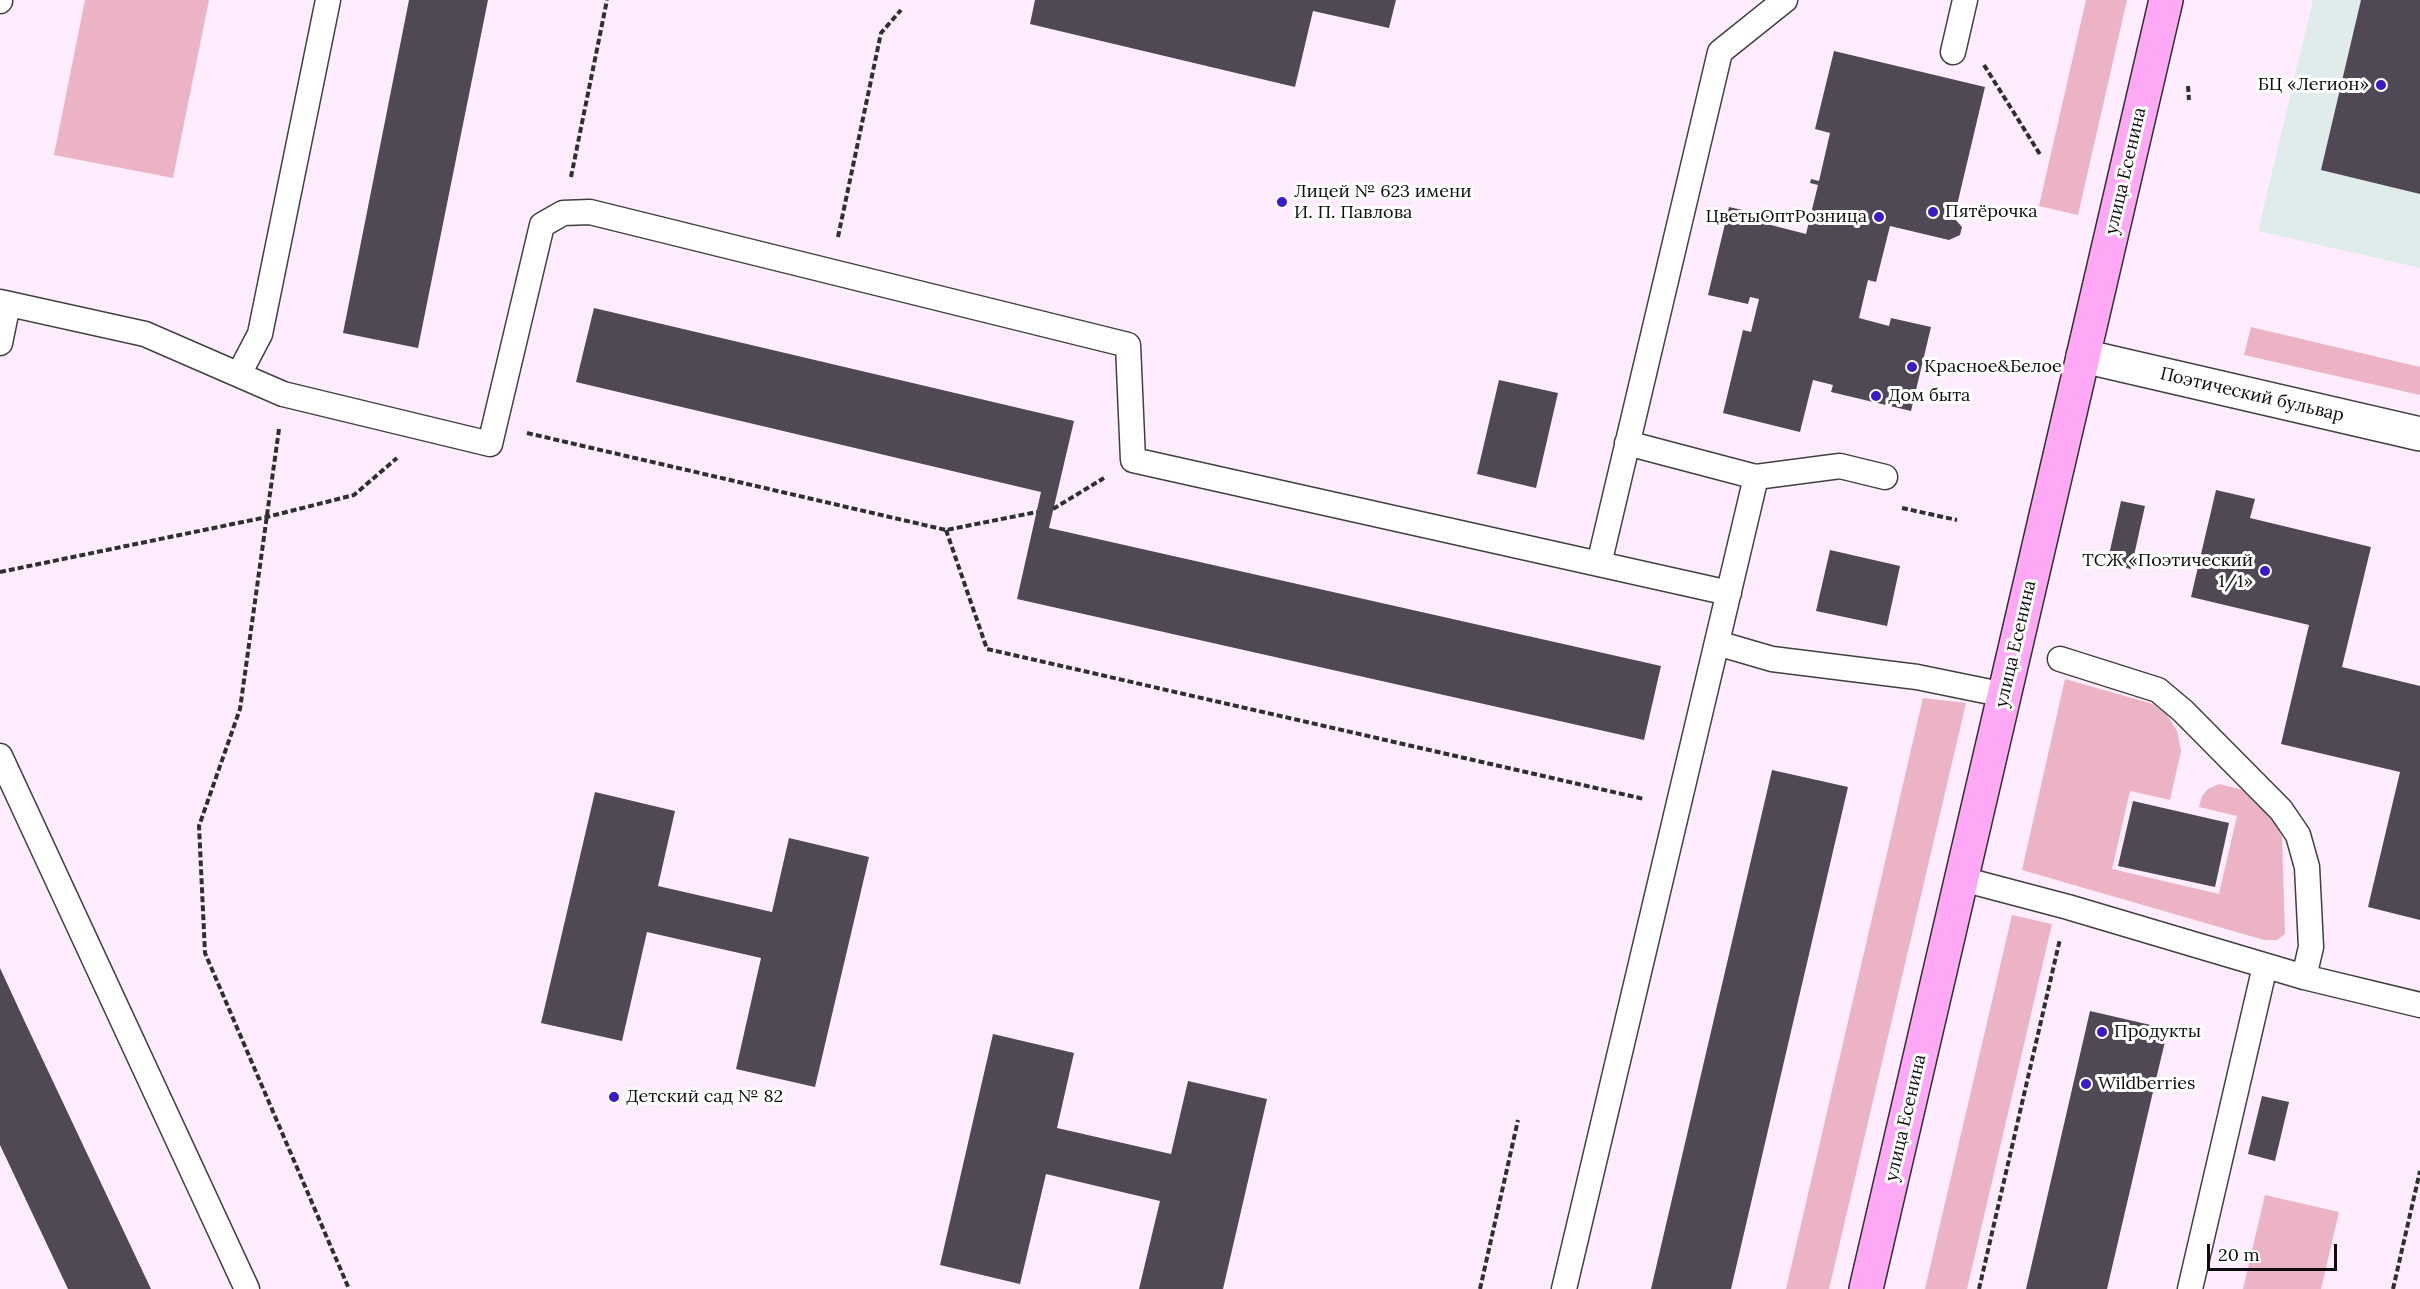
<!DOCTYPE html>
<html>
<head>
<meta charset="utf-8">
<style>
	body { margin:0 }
	#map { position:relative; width:2420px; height:1289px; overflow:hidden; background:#ffedff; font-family:Lora,serif }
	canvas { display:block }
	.scale { position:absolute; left:2207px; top:1244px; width:130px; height:27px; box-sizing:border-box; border:3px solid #0d0d0d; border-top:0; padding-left:8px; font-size:18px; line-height:21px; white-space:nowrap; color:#0d0d0d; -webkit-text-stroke:4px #fff; paint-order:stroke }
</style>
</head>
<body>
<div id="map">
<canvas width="2420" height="1289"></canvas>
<div class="scale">20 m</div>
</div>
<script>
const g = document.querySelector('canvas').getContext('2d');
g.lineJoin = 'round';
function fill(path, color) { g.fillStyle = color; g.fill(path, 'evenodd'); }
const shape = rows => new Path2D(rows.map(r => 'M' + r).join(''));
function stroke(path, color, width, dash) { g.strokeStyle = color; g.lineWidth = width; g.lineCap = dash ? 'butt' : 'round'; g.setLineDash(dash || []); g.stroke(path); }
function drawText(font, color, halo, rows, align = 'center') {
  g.font = font + ' Lora,serif'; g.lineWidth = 6; g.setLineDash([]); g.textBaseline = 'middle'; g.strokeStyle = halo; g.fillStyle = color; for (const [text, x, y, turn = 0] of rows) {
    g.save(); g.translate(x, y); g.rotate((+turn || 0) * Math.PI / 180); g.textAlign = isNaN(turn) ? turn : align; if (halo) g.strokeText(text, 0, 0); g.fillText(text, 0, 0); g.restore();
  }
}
fill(shape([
	[2313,0,2420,0,2420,268,2258,231]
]), '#e0ebec');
fill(shape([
	[85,0,209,0,173,178,54,155],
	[2086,0,2127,0,2078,215,2039,206],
	[2251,327,2420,367,2420,395,2244,355],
	[2065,679,2153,704,2167,715,2177,731,2181,751,2170,800,2130,791,2112,869,2219,894,2237,816,2199,807,2202,796,2208,789,2219,784,2243,790,2272,818,2282,837,2285,934,2277,940,2264,940,2022,870],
	[1923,698,1966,703,1829,1289,1786,1289],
	[2012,915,2052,924,1967,1289,1925,1289],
	[2265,1195,2339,1212,2321,1289,2243,1289]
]), '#ecb3c4');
fill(shape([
	[409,0,488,0,418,348,343,333],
	[1035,0,1396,0,1389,28,1313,11,1295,87,1030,24],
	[2361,0,2420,0,2420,194,2321,170],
	[1834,51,1985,87,1954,218,1962,227,1960,235,1949,240,1890,226,1876,282,1868,280,1859,318,1889,326,1891,318,1931,327,1911,411,1831,392,1833,385,1813,380,1800,432,1723,413,1743,330,1751,332,1759,299,1750,297,1748,304,1708,295,1729,207,1769,216,1767,224,1806,234,1818,185,1810,183,1811,179,1819,181,1830,133,1815,129],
	[594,308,1074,421,1049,528,1661,666,1644,740,1017,599,1041,492,576,382],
	[1499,380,1558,393,1536,488,1477,474],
	[2216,490,2255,499,2250,518,2371,547,2342,667,2420,686,2420,920,2368,907,2400,772,2281,744,2309,625,2191,597],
	[2121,501,2145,506,2131,569,2107,564],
	[1830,550,1900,566,1887,626,1816,611],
	[1772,770,1848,787,1731,1289,1651,1289],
	[595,792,675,811,658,886,772,912,789,838,869,857,815,1087,736,1069,761,958,647,932,622,1041,541,1023],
	[2133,801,2229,823,2215,887,2118,866],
	[0,968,24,1020,151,1289,68,1289,0,1145],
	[2090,1011,2168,1029,2152,1096,2107,1289,2026,1289],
	[993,1034,1074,1053,1057,1128,1171,1154,1188,1081,1267,1099,1223,1289,1139,1289,1160,1201,1046,1174,1020,1284,940,1265],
	[2262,1096,2289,1102,2275,1161,2248,1154]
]), '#514856');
const lane = shape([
	[0,1,0,0],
	[1953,52,1965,0],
	[0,302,145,334,283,394,490,444,542,225,563,213,590,212,1128,345,1133,460,1729,593],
	[0,343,8,304],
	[239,374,260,334,328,0],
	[1627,443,1756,477,1840,466,1885,477],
	[1599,564,1720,52,1785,0],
	[1717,643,1772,659,1917,677,2005,695],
	[2060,659,2158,690,2183,711,2281,810,2298,835,2307,867,2311,947,2304,977],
	[0,756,247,1289],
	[1962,879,2068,907,2304,977,2420,1005],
	[1564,1289,1756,477],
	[2190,1289,2265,966]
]);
const street = shape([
	[2083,356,2420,434]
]);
const secondary = shape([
	[1866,1289,2166,0]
]);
stroke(lane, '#404040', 27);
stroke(street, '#404040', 36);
stroke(secondary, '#2f2f2f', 36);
stroke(shape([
	[1984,65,2041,156],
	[2188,86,2189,100],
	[571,177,607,0],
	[838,237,881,33,901,10],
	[279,429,240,709,199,826,205,953,349,1289],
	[527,433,946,530,1037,512],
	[1902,508,1957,520],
	[1053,509,1104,478],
	[946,530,987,649,1644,799],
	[0,572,267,517,354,495,397,458],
	[1480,1289,1518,1120],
	[1979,1289,2060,939],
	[2393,1289,2420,1171]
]), '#2f2f2f', 4, [6, 3]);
stroke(lane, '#fff', 24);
stroke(street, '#fff', 33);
stroke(secondary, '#ffa8f5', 33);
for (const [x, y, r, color] of [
	[2381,85,6,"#391bc7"],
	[1282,202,6,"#391bc7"],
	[1933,212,6,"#391bc7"],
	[1879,217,6,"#391bc7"],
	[1912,367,6,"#391bc7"],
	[1876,396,6,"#391bc7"],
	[2265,571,6,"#391bc7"],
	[2102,1032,6,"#391bc7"],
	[2086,1084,6,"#391bc7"],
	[614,1097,6,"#391bc7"]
]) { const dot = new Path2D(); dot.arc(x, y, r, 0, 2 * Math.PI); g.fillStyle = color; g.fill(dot); stroke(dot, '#fff', 2); }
drawText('18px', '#0d0d0d', '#fff', [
	["БЦ «Легион»",2369,85,"right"],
	["Лицей № 623 имени",1294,192],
	["И. П. Павлова",1294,213],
	["Пятёрочка",1945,212],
	["ЦветыОптРозница",1867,217,"right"],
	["Красное&Белое",1924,367],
	["Дом быта",1888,396],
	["ТСЖ «Поэтический",2253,561,"right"],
	["1/1»",2253,582,"right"],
	["Продукты",2114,1032],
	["Wildberries",2098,1084],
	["Детский сад № 82",626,1097]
], 'left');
drawText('18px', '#0d0d0d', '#fff', [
	["улица Есенина",2126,171,-77],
	["Поэтический бульвар",2252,395,13],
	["улица Есенина",2016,644,-77],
	["улица Есенина",1906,1118,-77]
]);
</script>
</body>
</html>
